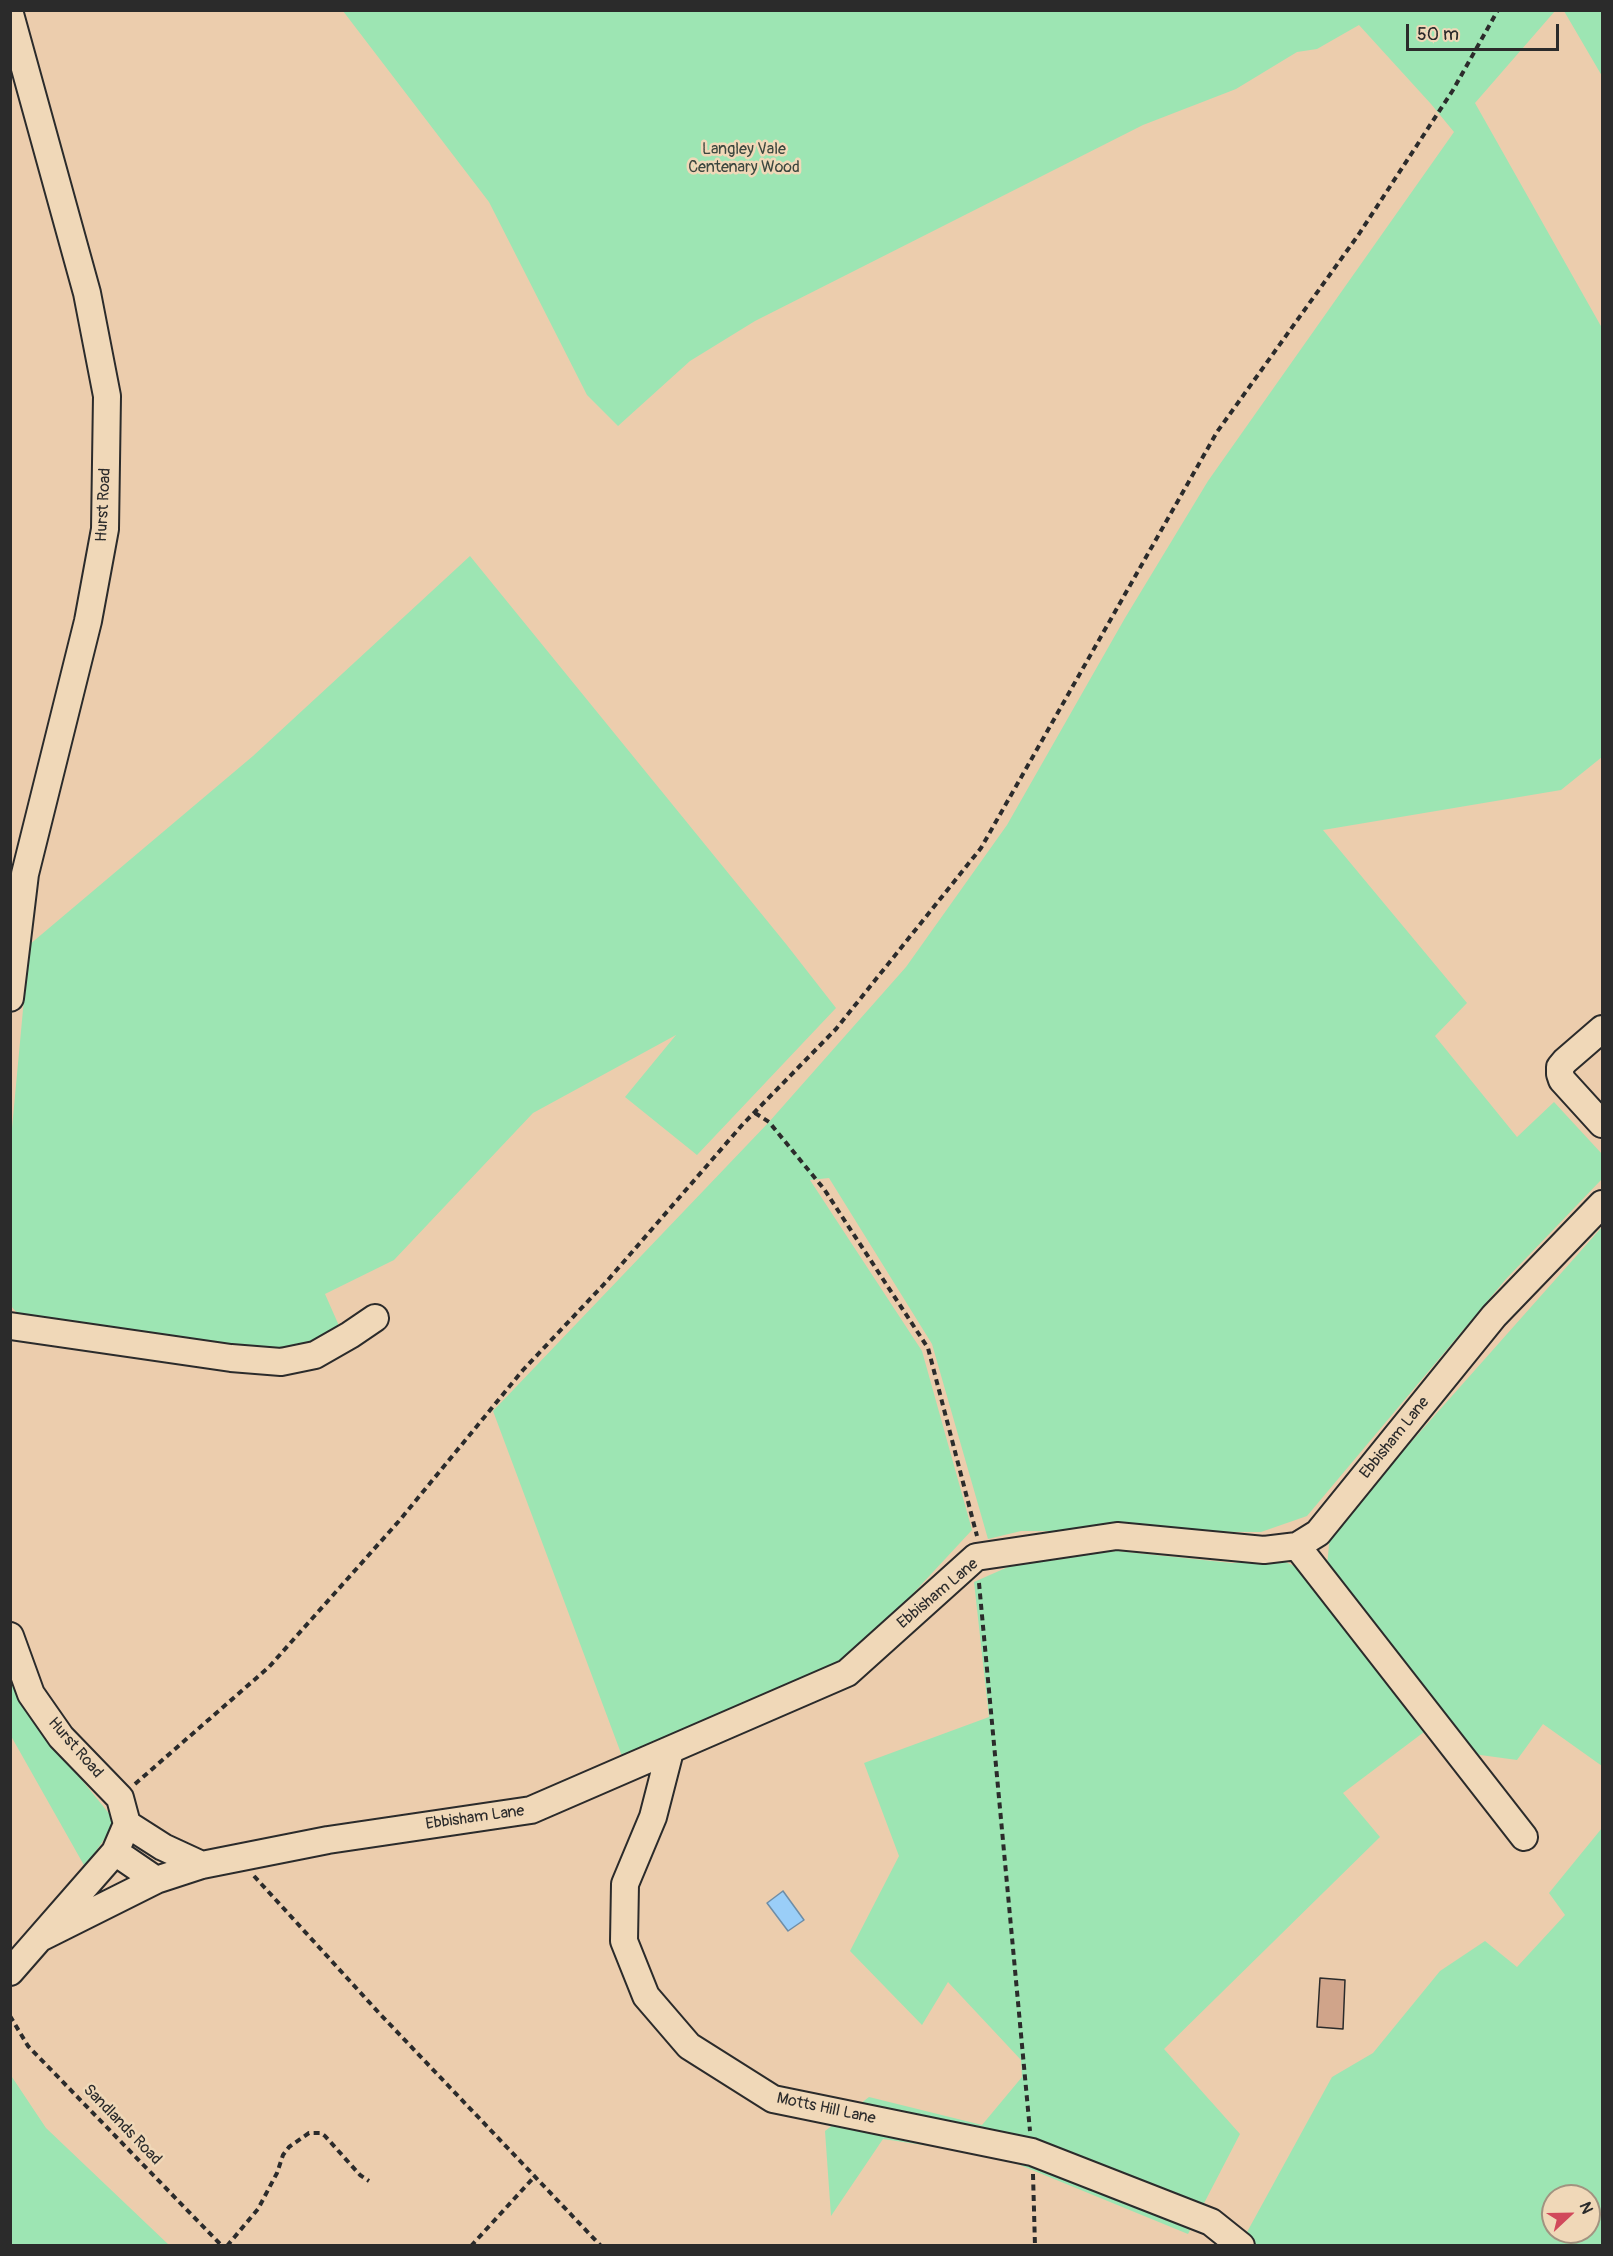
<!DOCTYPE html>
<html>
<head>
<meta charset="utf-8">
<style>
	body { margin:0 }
	#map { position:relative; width:1613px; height:2256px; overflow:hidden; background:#eccdad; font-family:Pangolin,sans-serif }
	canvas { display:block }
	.frame { position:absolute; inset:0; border:12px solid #2b2b2b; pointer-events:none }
	.north { position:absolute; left:1541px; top:2184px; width:60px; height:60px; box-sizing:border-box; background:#f0d8b8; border:2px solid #a19380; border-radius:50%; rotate:68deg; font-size:16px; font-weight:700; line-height:24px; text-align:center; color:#2b2b2b }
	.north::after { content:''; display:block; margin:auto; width:21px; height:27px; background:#d1495b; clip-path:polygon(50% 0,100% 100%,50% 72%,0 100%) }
	.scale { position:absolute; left:1406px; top:24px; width:153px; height:27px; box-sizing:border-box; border:3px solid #2b2b2b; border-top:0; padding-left:8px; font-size:18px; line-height:21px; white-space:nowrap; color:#2b2b2b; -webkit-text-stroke:4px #f0d8b8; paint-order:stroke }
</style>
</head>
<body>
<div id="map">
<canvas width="1613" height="2256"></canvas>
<div class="frame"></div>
<div class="north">N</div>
<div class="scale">50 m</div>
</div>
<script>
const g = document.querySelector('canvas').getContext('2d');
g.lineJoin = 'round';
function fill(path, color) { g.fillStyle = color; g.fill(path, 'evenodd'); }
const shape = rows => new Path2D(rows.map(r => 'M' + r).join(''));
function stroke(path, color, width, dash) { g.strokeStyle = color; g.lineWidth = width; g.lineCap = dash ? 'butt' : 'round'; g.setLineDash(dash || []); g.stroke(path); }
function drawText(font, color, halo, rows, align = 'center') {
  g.font = font + ' Pangolin,sans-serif'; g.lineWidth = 5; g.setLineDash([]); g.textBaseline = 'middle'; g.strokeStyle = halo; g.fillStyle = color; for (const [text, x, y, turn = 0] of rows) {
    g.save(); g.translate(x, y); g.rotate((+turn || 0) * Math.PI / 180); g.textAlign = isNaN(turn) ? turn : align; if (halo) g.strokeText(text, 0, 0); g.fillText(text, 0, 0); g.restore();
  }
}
fill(shape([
	[343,11,1555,11,1475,103,1602,328,1602,757,1561,790,1323,830,1467,1003,1435,1036,1517,1137,1554,1102,1602,1154,1602,1179,1506,1279,1307,1516,1261,1532,1021,1531,988,1539,932,1344,829,1178,810,1180,922,1351,972,1530,894,1614,839,1664,622,1756,493,1411,769,1122,906,967,1007,825,1125,618,1208,481,1454,132,1431,104,1359,25,1317,49,1297,52,1236,89,1143,125,755,321,690,361,618,426,587,395,489,202],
	[1564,11,1602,11,1602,76],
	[470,556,786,944,836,1008,697,1155,625,1097,676,1035,533,1113,394,1260,325,1294,340,1328,299,1351,25,1322,11,1306,11,1139,29,945,253,756],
	[1602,1227,1602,1766,1543,1724,1517,1760,1473,1754,1327,1567,1330,1533,1393,1440,1404,1450],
	[1117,1551,1232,1563,1279,1559,1303,1570,1428,1729,1343,1793,1380,1837,1164,2049,1240,2134,1188,2234,998,2156,883,2139,831,2216,825,2131,869,2097,982,2125,1022,2077,1021,2060,948,1982,922,2025,850,1951,899,1856,864,1763,989,1717,974,1582,1017,1563],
	[10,1671,59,1752,116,1822,85,1867,11,1736],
	[1602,1828,1602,2245,1244,2246,1241,2243,1332,2077,1373,2053,1440,1971,1485,1941,1517,1967,1565,1915,1549,1893],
	[1553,2196,1589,2196,1589,2232,1553,2232],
	[10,2074,46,2128,169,2245,11,2245]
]), '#9de5b3');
const water = shape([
	[783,1891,804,1920,788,1931,767,1903,783,1891]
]);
fill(water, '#9acef8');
stroke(water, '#6e8da6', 1.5);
const building = shape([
	[1320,1978,1345,1980,1343,2029,1317,2027,1320,1978]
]);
fill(building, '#d0a48a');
stroke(building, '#2b2b2b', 1.5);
const minor = shape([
	[10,14,87,293,107,396,105,529,88,621,25,874,10,998],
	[1602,1029,1565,1061,1560,1067,1560,1074,1562,1080,1602,1124],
	[10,1326,231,1358,281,1362,315,1355,350,1335,375,1318],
	[1297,1546,1524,1837],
	[10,1636,31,1694,61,1737,120,1798,127,1824],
	[670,1751,653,1817,625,1884,624,1941,646,1996,689,2046,773,2099,1032,2152,1211,2222,1241,2246],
	[127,1824,163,1847,202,1865],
	[115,1852,156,1880],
	[40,1938,156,1880,202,1865,328,1840,531,1810,847,1673,976,1557,1117,1536,1264,1550,1297,1546,1318,1533,1494,1316,1602,1204],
	[10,1972,115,1852,127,1824]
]);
stroke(minor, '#2b2b2b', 30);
stroke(shape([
	[755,1113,769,1122,824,1189,928,1348,977,1536],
	[979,1583,1030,2131],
	[135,1784,269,1667,399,1521,523,1370,607,1281,743,1124,836,1029,981,848,1217,432,1359,234,1453,90,1498,10],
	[254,1876,380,2014,601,2246],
	[10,2016,28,2046,222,2246],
	[1033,2174,1035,2246],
	[227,2246,258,2209,277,2173,283,2155,289,2147,309,2133,321,2133,325,2136,360,2175,369,2181],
	[471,2246,535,2176]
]), '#2b2b2b', 4, [6, 4.5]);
stroke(minor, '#f0d8b8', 26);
drawText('16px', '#3c473f', '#f0d8b8', [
	["Langley Vale",744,150],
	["Centenary Wood",744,168]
]);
drawText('16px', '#2b2b2b', '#f0d8b8', [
	["Hurst Road",104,505,-87],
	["Ebbisham Lane",1395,1438,-51],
	["Ebbisham Lane",938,1594,-40],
	["Hurst Road",75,1748,49],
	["Ebbisham Lane",475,1818,-8],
	["Motts Hill Lane",826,2109,12],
	["Sandlands Road",122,2125,46]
]);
</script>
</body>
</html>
